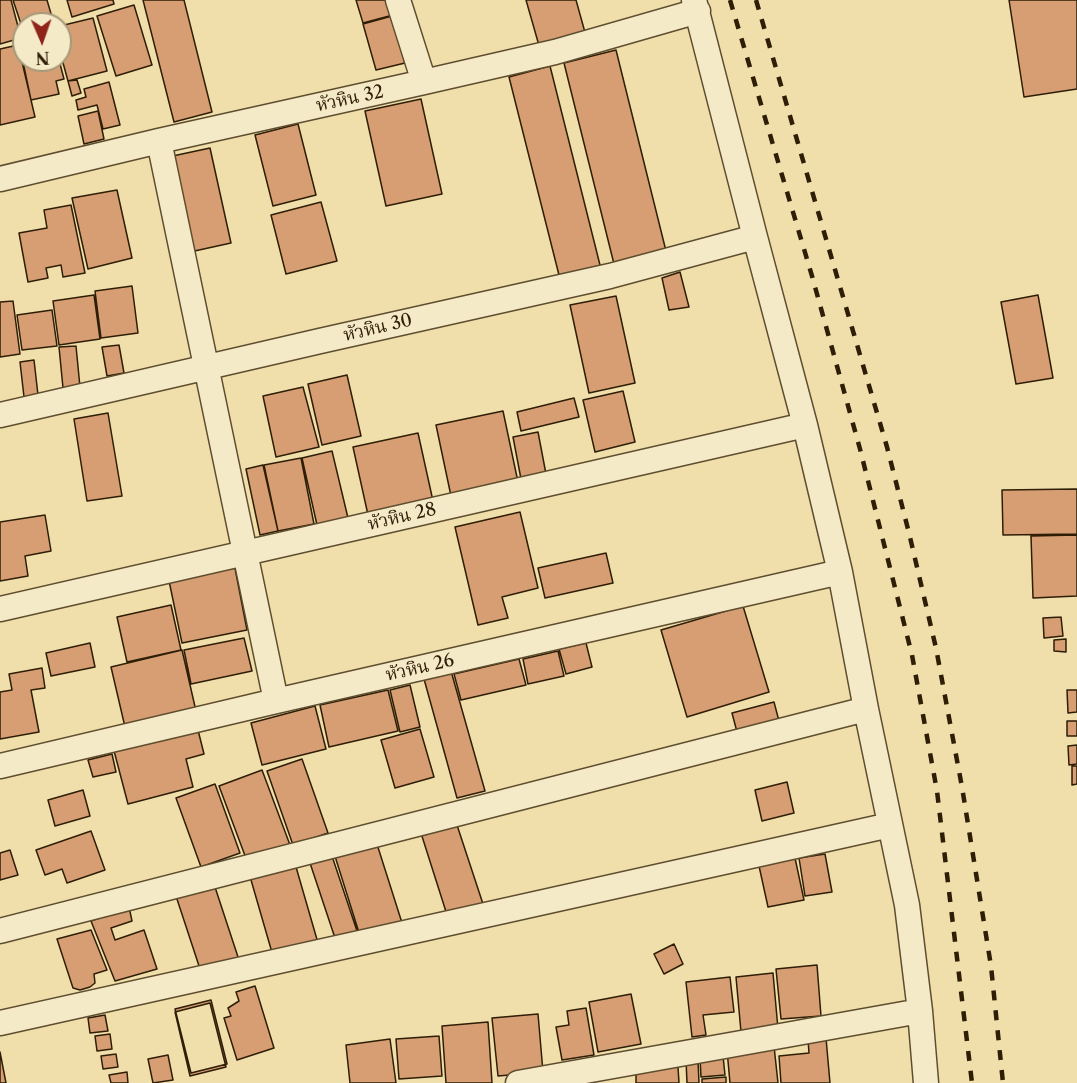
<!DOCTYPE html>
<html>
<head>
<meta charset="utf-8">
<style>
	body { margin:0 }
	#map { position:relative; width:1077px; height:1083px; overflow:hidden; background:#f0dfab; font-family:"Libre Caslon Text",serif }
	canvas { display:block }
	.north { position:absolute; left:12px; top:12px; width:60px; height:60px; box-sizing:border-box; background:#f5eac8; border:2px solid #a5987a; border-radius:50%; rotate:178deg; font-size:16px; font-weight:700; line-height:24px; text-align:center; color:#2e1e06 }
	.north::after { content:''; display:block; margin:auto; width:21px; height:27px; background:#8f2418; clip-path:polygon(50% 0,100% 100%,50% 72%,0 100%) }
</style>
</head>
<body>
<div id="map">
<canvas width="1077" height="1083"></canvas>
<div class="north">N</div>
</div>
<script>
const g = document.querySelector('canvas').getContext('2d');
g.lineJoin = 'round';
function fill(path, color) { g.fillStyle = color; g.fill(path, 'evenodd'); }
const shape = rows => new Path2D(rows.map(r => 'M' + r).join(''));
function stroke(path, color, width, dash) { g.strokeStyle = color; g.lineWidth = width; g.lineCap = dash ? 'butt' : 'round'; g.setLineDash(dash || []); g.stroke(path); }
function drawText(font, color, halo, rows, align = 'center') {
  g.font = font + ' "Libre Caslon Text","Noto Serif Thai",serif'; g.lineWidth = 4.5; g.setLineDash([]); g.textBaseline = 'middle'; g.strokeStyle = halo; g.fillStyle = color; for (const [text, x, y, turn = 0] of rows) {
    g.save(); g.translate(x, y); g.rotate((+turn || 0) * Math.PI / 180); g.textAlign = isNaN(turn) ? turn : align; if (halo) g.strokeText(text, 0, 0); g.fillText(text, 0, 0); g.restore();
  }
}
const building = shape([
	[0,0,11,0,21,38,0,44,0,0],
	[13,0,47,0,54,24,24,24,24,33,13,0],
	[67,0,113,0,114,4,72,17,67,0],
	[143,0,184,0,212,112,174,122,143,0],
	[356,0,388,0,393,15,363,23,356,0],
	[526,0,576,0,586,36,540,49,526,0],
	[1009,0,1077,0,1077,89,1024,97,1009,0],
	[134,5,152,65,116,76,97,16,134,5],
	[392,16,405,63,376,70,363,24,392,16],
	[93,18,107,71,68,81,60,52,60,26,93,18],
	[24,42,24,60,59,60,64,79,56,81,59,94,31,100,19,43,24,42],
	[18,45,35,117,0,125,0,49,18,45],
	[616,50,666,251,614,264,564,63,616,50],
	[550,66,602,273,561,283,509,77,550,66],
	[77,80,81,93,72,96,68,81,77,80],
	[109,82,120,125,103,129,97,105,78,110,76,100,86,97,84,89,109,82],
	[421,99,442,194,386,206,365,111,421,99],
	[98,111,104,139,84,144,78,116,98,111],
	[298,124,316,195,273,206,255,135,298,124],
	[210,148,231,243,190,252,168,157,210,148],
	[117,190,132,258,88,269,72,198,117,190],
	[321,202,337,261,286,274,271,215,321,202],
	[71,205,85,273,63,277,61,265,46,268,48,278,28,282,19,233,47,228,44,210,71,205],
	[680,272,689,307,669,310,662,278,680,272],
	[132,286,138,333,101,338,95,291,132,286],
	[94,295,100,339,59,345,53,301,94,295],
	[1038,295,1053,378,1016,384,1001,302,1038,295],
	[616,296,635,383,589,393,570,305,616,296],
	[13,301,20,354,0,357,0,302,13,301],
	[52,310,57,346,22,350,17,315,52,310],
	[119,345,124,373,107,376,102,347,119,345],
	[76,346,80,387,63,388,59,347,76,346],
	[34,360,38,395,24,397,20,362,34,360],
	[347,375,361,436,322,445,308,384,347,375],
	[303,387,319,447,276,457,263,396,303,387],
	[623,391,635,442,595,452,583,400,623,391],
	[574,398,579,417,521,431,517,412,574,398],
	[503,411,518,482,451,496,436,425,503,411],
	[108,413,122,496,87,501,74,419,108,413],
	[538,432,546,474,521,479,513,437,538,432],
	[418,433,433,501,368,515,353,447,418,433],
	[332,451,348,518,317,525,302,458,332,451],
	[301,458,314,524,278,531,264,465,301,458],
	[263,465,278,531,260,535,246,469,263,465],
	[1077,489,1077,534,1003,535,1002,490,1077,489],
	[520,512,538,588,502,597,508,618,478,625,455,527,520,512],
	[45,515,51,551,25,556,28,576,0,581,0,522,45,515],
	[1077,535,1077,596,1033,598,1031,536,1077,535],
	[606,553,613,583,545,598,538,568,606,553],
	[234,563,247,630,182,643,168,576,234,563],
	[171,605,181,650,127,662,117,617,171,605],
	[743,606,769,692,687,717,661,630,743,606],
	[1061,617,1063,636,1044,638,1043,618,1061,617],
	[244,638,252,671,191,684,184,650,244,638],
	[1066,639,1066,652,1054,651,1054,640,1066,639],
	[90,643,95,667,51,676,46,653,90,643],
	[586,643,592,667,566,674,559,649,586,643],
	[182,650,196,711,125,727,111,667,182,650],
	[558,651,564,676,528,684,523,659,558,651],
	[519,659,526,685,461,700,454,674,519,659],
	[42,668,45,688,31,690,39,732,0,739,0,692,12,690,9,674,42,668],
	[451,671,485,791,457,798,424,679,451,671],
	[410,685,420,727,400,732,390,690,410,685],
	[388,690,398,731,329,747,320,705,388,690],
	[1067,690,1077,690,1077,712,1068,713,1067,690],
	[774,702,779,721,737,732,732,713,774,702],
	[315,706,326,749,262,765,251,723,315,706],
	[1067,721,1077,721,1077,736,1067,736,1067,721],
	[197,726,204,754,186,759,193,787,128,804,113,747,197,726],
	[420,729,434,777,395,788,381,740,420,729],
	[1077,745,1077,764,1069,765,1068,746,1077,745],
	[112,754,116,772,93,777,88,760,112,754],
	[302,759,328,833,293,845,267,771,302,759],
	[1072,766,1077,766,1077,784,1072,785,1072,766],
	[262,770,290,845,247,861,219,786,262,770],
	[787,782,794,813,762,821,755,790,787,782],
	[215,784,240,853,201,867,176,798,215,784],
	[83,790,90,816,55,826,48,800,83,790],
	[455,819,484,907,448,918,420,830,455,819],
	[91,831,105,870,67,883,62,869,45,875,36,850,91,831],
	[376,841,403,926,361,939,334,853,376,841],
	[10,850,18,875,0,880,0,853,10,850],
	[330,850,359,937,337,944,308,857,330,850],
	[825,854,832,892,805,896,799,858,825,854],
	[795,858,804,900,768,907,759,866,795,858],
	[294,860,318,943,273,956,249,873,294,860],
	[213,881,239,960,201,972,175,893,213,881],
	[129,907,132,921,111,928,115,940,144,930,157,969,115,981,91,921,129,907],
	[91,930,107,970,94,974,95,983,90,987,80,990,73,988,57,939,91,930],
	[674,944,683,964,664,974,654,954,674,944],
	[817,965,821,1016,781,1019,776,969,817,965],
	[773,973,778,1029,741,1032,736,977,773,973],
	[730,977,734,1012,703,1015,706,1035,692,1037,686,982,730,977],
	[255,986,274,1048,237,1060,224,1018,231,1016,228,1008,239,1001,236,992,255,986],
	[631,994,641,1044,598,1052,589,1002,631,994],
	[211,1000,227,1064,191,1073,175,1009,211,1000],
	[210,1003,226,1067,190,1076,175,1012,210,1003],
	[586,1008,594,1055,562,1060,556,1027,569,1025,567,1011,586,1008],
	[538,1014,543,1072,498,1076,492,1018,538,1014],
	[105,1015,108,1031,90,1033,88,1018,105,1015],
	[488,1022,492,1083,446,1083,442,1026,488,1022],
	[110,1034,112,1049,97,1051,95,1036,110,1034],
	[439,1036,442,1076,399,1079,396,1039,439,1036],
	[826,1038,830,1083,781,1083,779,1056,809,1053,808,1040,826,1038],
	[390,1039,396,1083,350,1083,346,1045,390,1039],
	[774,1046,778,1083,730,1083,727,1050,774,1046],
	[0,1052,6,1083,0,1083,0,1052],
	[116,1054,118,1067,103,1069,101,1056,116,1054],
	[168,1055,173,1080,153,1083,148,1059,168,1055],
	[723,1056,725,1075,701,1077,700,1058,723,1056],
	[686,1060,698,1060,699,1083,687,1083,686,1060],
	[678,1067,679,1083,636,1083,636,1068,678,1067],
	[127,1072,128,1083,111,1083,109,1075,127,1072],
	[726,1077,726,1083,702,1083,702,1079,726,1077]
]);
fill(building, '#d69e72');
stroke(building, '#2e1e06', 1.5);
const street = shape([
	[398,0,424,82],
	[694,0,755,237,805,425,840,572,866,709,907,905,920,1011,926,1083],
	[159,141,276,701],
	[0,179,159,141,424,82,555,52,698,11],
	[0,415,320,341,610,276,755,237],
	[0,609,805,425],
	[0,766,276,701,840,572],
	[0,931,866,709],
	[0,1023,890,825],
	[518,1083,920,1011]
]);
stroke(street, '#5e4e2f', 27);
stroke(street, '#f5eac8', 24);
stroke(shape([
	[730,0,812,276,860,449,912,655,937,791,972,1083],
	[756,0,887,447,909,533,936,648,962,787,991,966,1003,1083]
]), '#2e1e06', 4.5, [10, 10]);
drawText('18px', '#2e1e06', '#f5eac8', [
	["หัวหิน 32",350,99,-12],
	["หัวหิน 30",378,328,-13],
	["หัวหิน 28",402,517,-13],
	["หัวหิน 26",420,668,-13]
]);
</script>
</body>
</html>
